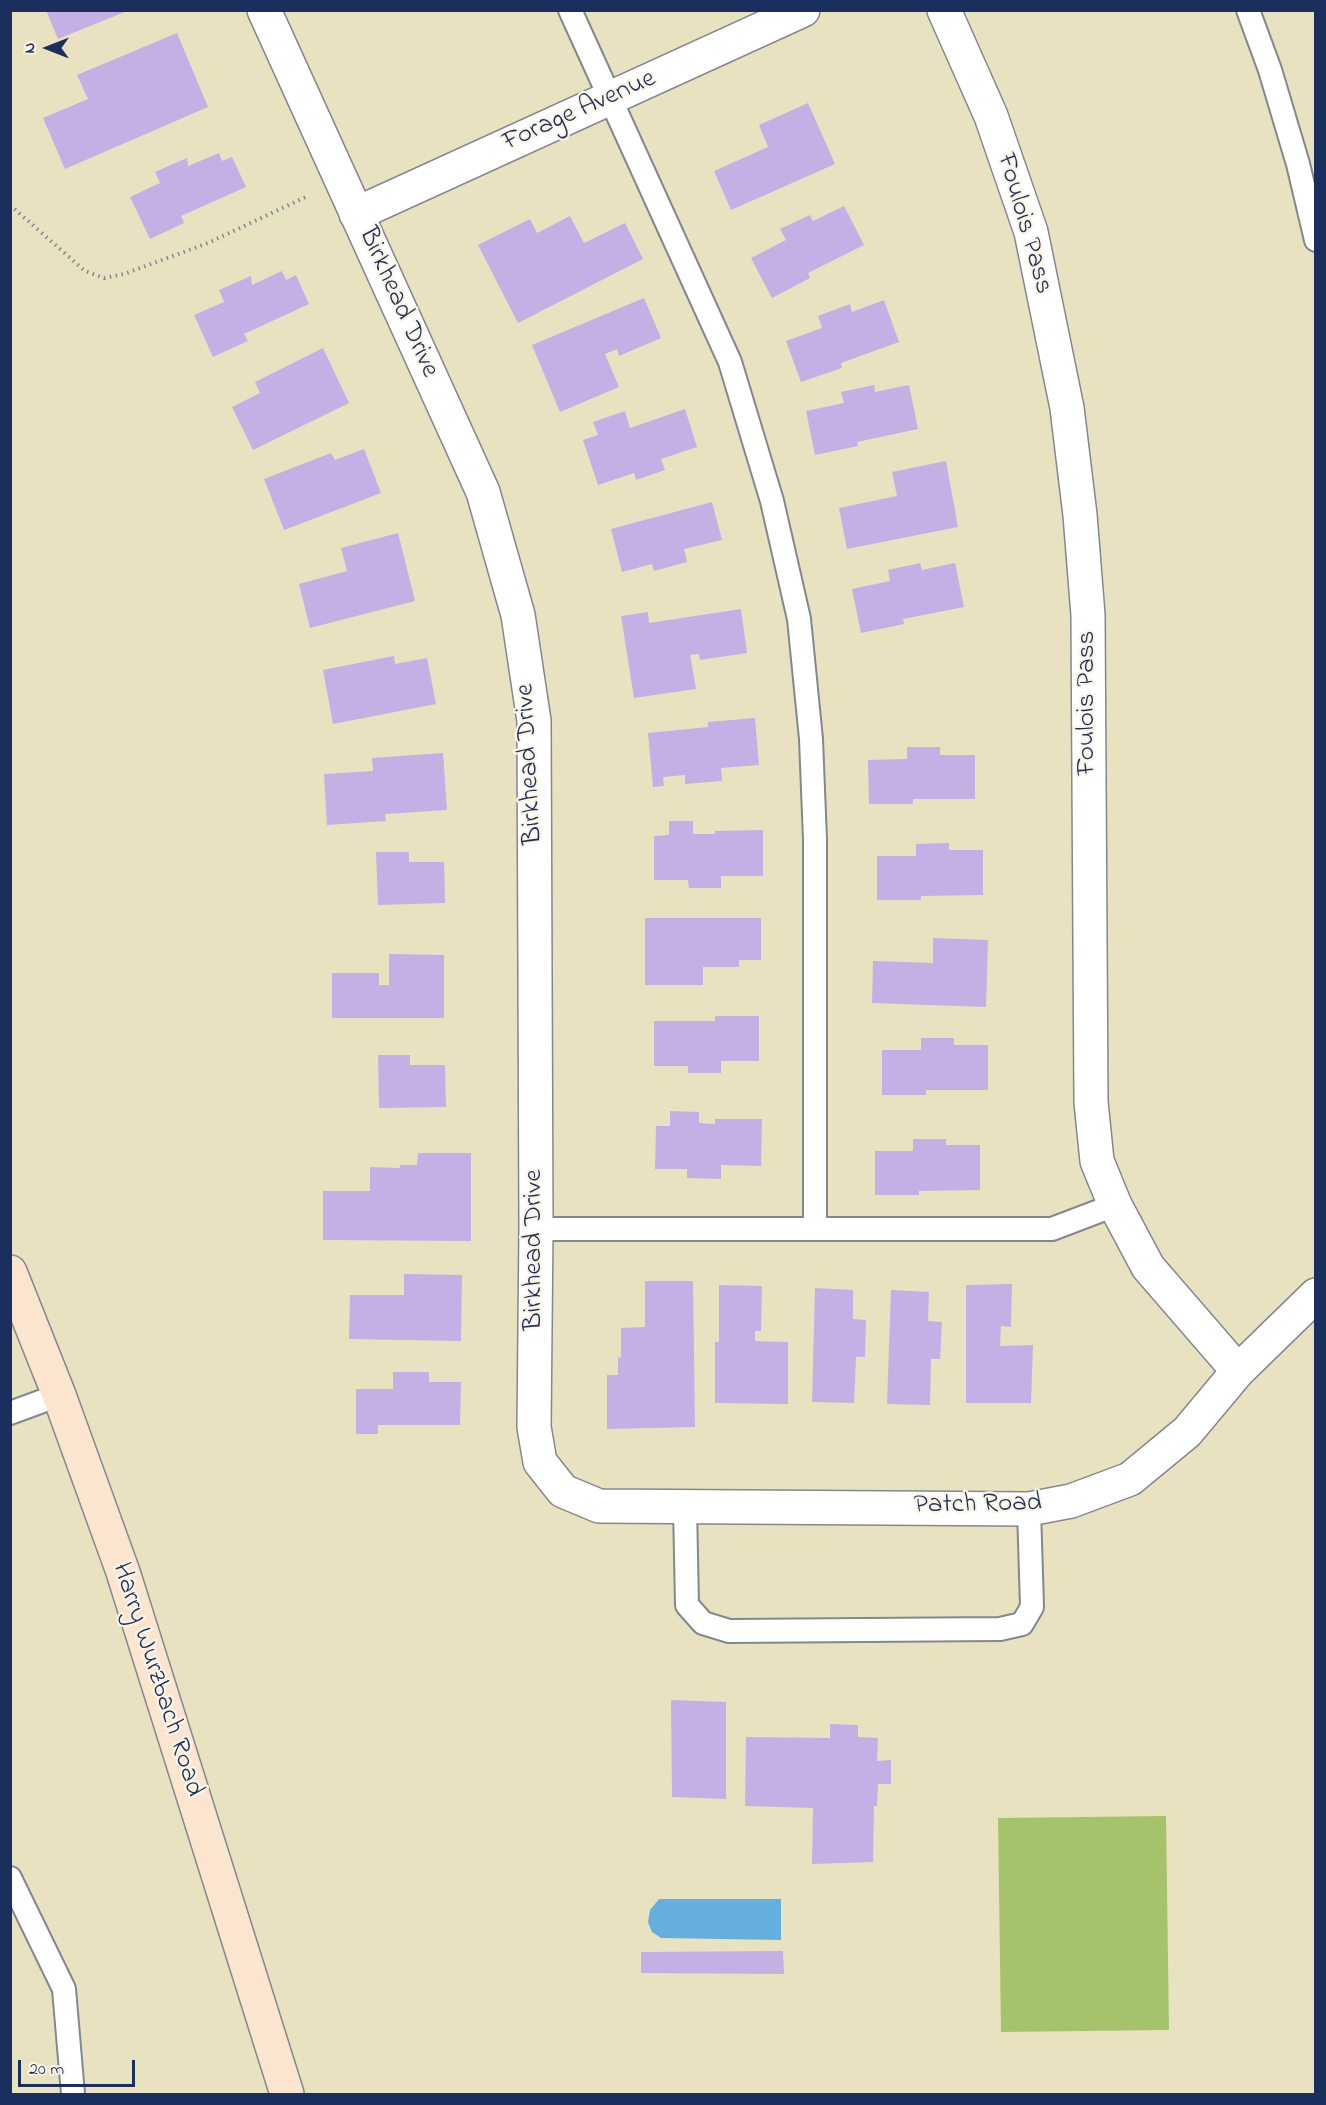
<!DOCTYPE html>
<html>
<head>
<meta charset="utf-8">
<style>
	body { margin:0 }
	#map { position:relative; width:1326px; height:2105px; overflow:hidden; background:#e9e2c1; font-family:"Indie Flower",sans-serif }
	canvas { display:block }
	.frame { position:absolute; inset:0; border:12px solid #1b2f5e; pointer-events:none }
	.north { position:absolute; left:18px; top:18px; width:60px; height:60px; -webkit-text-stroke:4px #fcf5e5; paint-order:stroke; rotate:270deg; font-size:16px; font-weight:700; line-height:24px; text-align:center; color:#1b2f5e }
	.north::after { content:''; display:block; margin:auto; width:21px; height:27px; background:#1b2f5e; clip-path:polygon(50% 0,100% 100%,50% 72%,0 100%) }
	.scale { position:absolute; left:18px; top:2060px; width:117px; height:27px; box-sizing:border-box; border:3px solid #1b2f5e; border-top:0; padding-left:8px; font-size:18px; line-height:21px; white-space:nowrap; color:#1b2f5e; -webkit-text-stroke:4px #fcf5e5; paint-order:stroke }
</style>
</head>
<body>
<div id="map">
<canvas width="1326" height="2105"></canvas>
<div class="frame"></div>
<div class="north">N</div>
<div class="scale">20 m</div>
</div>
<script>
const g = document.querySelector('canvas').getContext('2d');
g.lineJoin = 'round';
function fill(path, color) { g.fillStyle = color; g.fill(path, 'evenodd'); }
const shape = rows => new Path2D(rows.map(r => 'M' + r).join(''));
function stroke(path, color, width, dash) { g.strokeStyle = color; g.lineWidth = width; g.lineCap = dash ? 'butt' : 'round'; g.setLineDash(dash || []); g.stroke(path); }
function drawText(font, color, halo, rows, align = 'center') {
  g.font = font + ' "Indie Flower",sans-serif'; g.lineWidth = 4.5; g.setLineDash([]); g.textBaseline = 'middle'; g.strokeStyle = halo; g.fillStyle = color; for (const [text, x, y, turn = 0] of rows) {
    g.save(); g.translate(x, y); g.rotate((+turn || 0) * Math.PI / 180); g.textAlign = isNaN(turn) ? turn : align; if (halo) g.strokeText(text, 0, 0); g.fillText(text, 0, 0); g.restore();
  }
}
fill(shape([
	[1166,1816,1169,2030,1001,2032,998,1818]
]), '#a5c36b');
fill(shape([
	[659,1899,781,1899,781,1940,661,1938,652,1932,648,1922,650,1910]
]), '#64afdd');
fill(shape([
	[46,10,127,10,127,11,58,39],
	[177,33,208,107,65,169,43,118,88,99,77,75],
	[808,103,835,164,731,210,714,171,768,147,759,125],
	[219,153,222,161,232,157,246,187,181,216,184,223,150,239,130,197,160,183,155,172,187,158,188,166],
	[844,206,864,245,808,273,810,278,772,298,751,258,786,240,780,229,810,215,813,221],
	[570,216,584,243,625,223,643,259,518,323,478,245,530,219,537,233],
	[282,271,286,280,296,275,309,304,244,334,248,341,213,357,194,315,224,302,219,290,251,276,252,285],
	[644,298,661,338,619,356,617,349,605,354,619,387,560,412,532,345],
	[884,300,899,342,841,363,842,368,801,382,786,341,822,328,818,316,850,304,852,312],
	[323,348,349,403,253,450,232,407,260,393,255,382],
	[874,385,875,392,909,385,918,429,857,442,858,446,815,455,806,411,844,403,841,392],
	[685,409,697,447,661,459,665,470,636,480,634,473,598,485,583,440,598,435,593,422,625,411,630,428],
	[364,449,381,493,284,530,264,479,331,453,335,460],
	[946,461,958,527,847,549,839,508,897,496,892,472],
	[712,502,722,540,684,549,687,562,654,571,652,564,622,572,611,529],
	[398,533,415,601,310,628,299,584,347,571,341,548],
	[920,563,922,570,955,563,964,607,903,619,904,624,861,633,852,589,890,581,888,570],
	[741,609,747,653,700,660,699,654,690,655,696,689,634,698,621,616,648,612,649,623],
	[394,656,395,664,427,658,436,704,333,724,323,670],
	[755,718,759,765,721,768,722,781,685,784,685,775,663,777,664,786,653,787,648,733,708,727,708,722],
	[907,747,940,747,940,755,975,755,975,799,913,799,913,804,869,804,868,760,907,759],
	[443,753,447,810,385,814,386,821,327,825,324,774,373,771,372,758],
	[669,821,693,821,693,834,715,834,715,831,763,830,763,876,721,876,721,888,689,888,688,880,654,880,654,836,669,835],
	[949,843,949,850,983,850,983,895,921,896,921,900,877,900,877,856,916,856,916,844],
	[376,852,409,852,409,862,444,862,445,903,378,905],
	[645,918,761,918,761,960,739,960,739,967,703,967,703,985,645,985],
	[933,938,988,940,986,1007,872,1003,873,961,933,963],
	[389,954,444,955,444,1018,332,1018,332,973,379,973,379,985,389,985],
	[715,1016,759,1016,759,1061,721,1061,721,1073,688,1073,688,1066,654,1066,654,1021,715,1021],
	[921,1038,954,1038,954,1045,988,1045,988,1090,926,1090,926,1095,882,1095,882,1050,921,1050],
	[378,1055,410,1055,410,1065,445,1065,446,1107,379,1108],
	[670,1111,699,1112,699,1123,715,1124,715,1119,762,1119,761,1166,721,1165,721,1179,687,1178,687,1169,655,1169,656,1126,670,1126],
	[913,1139,946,1139,946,1145,980,1145,980,1190,919,1191,919,1195,875,1195,875,1151,913,1151],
	[418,1153,471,1153,471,1241,323,1240,323,1191,370,1191,370,1167,400,1168,400,1165,417,1165],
	[404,1274,462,1275,461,1341,349,1339,350,1295,404,1295],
	[645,1281,693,1281,695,1427,607,1429,607,1375,618,1375,618,1357,621,1358,621,1328,645,1327],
	[1012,1284,1011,1327,1001,1326,1000,1346,1033,1345,1031,1403,966,1403,966,1285],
	[719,1285,762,1286,761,1331,755,1331,755,1341,788,1342,788,1404,715,1403,715,1342,719,1342],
	[815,1288,853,1290,853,1319,866,1320,865,1357,856,1357,854,1403,812,1402],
	[891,1290,929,1292,928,1321,942,1322,940,1359,931,1359,930,1405,887,1404],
	[393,1372,429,1372,429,1382,461,1382,460,1425,378,1425,378,1434,356,1434,356,1389,393,1389],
	[671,1700,726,1702,726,1799,672,1797],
	[830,1724,858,1725,858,1737,878,1738,877,1761,891,1760,891,1784,878,1784,877,1806,874,1806,873,1862,812,1864,813,1808,745,1806,746,1737,830,1738],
	[783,1951,784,1974,641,1973,641,1952]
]), '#c5afe4');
const service = shape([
	[570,10,730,362,772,501,799,619,811,739,815,840,815,1229],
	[1248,10,1270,70,1298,164,1316,240],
	[536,1229,1052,1229,1115,1205],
	[10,1413,59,1395],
	[685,1506,687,1605,703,1623,729,1631,1000,1629,1022,1624,1032,1607,1029,1509],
	[10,1878,64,1989,73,2094]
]);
const minor = shape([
	[264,10,483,492,518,615,534,721,536,1229,534,1427,540,1462,563,1491,599,1506,1029,1509,1071,1501,1130,1479,1187,1432,1238,1371,1316,1295],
	[944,10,991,116,1031,232,1067,408,1080,515,1088,615,1091,1102,1097,1161,1115,1205,1148,1267,1238,1371],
	[356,214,803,10]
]);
const secondary = shape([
	[10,1272,59,1395,123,1572,287,2094]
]);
stroke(service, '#828890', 26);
stroke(minor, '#828890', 36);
stroke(secondary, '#828890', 36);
stroke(shape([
	[10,205,85,271,104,278,124,274,208,243,308,196]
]), '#828890', 4, [1.5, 4.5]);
stroke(service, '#fff', 22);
stroke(minor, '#fff', 33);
stroke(secondary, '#fbe5cf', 33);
drawText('27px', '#1b2f5e', '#fcf5e5', [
	["Forage Avenue",580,112,-24],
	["Foulois Pass",1023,224,74],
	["Birkhead Drive",397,303,66],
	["Foulois Pass",1089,703,-90],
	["Birkhead Drive",531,764,-93],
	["Birkhead Drive",536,1250,-90],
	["Patch Road",978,1506,-1],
	["Harry Wurzbach Road",156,1680,72]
]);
</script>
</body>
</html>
